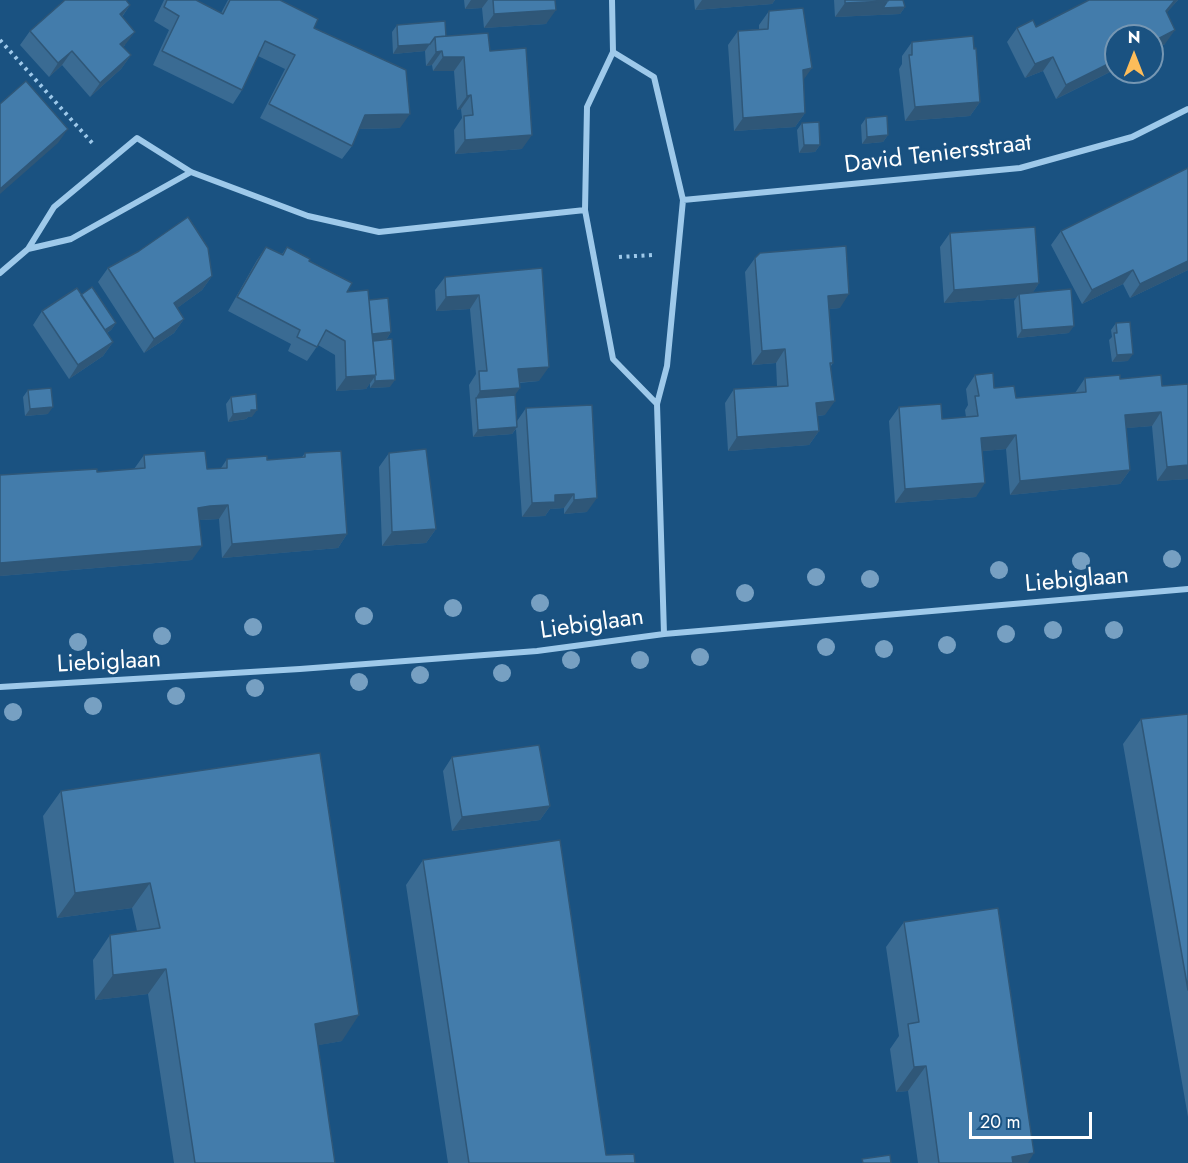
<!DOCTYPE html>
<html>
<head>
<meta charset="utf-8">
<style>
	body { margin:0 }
	#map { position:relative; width:1188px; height:1163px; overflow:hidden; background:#1a5281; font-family:Jost,sans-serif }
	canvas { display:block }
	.north { position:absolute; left:1104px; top:24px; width:60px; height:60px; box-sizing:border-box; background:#1a5281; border:2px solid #7697b3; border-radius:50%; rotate:0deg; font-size:16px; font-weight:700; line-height:24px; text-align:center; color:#fff }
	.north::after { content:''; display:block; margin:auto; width:21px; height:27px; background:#fdbd5a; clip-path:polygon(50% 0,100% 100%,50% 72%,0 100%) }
	.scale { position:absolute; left:969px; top:1112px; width:123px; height:27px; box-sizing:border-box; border:3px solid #fff; border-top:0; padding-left:8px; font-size:18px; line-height:21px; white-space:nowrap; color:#fff; -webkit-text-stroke:4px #1a5281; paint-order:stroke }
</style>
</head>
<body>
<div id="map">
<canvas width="1188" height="1163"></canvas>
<div class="north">N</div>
<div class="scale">20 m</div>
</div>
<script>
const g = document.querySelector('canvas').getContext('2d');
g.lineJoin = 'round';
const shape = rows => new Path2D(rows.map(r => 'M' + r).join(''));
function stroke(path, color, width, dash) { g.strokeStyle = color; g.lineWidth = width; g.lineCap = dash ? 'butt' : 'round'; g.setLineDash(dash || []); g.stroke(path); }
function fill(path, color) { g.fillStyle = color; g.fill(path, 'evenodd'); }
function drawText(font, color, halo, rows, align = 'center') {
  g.font = font + ' Jost,sans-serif'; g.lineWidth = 5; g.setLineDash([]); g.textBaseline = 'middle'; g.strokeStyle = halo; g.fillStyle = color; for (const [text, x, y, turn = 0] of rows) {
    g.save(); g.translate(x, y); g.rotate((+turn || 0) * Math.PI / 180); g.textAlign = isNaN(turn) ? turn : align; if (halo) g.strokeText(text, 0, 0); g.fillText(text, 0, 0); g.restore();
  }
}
stroke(shape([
	[0,40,94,145],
	[619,257,653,255]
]), '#9ec9ea', 4, [3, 4.5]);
stroke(shape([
	[612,0,613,52,587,107,585,210,613,359,657,404],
	[613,52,654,77,683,200,667,366,657,404,664,634],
	[683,200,1020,168,1132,137,1188,109],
	[28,249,54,207,137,138,191,172,308,216,379,232,585,210],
	[0,273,28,249,71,239,191,172],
	[0,687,300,669,537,651,664,634,1188,589]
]), '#9ec9ea', 6);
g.fillStyle = '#77a0c2';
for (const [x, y] of [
	[1172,559],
	[1081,561],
	[999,570],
	[816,577],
	[870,579],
	[745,593],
	[540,603],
	[453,608],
	[364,616],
	[253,627],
	[1053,630],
	[1114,630],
	[1006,634],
	[162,636],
	[78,642],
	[947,645],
	[826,647],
	[884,649],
	[700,657],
	[571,660],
	[640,660],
	[502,673],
	[420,675],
	[359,682],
	[255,688],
	[176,696],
	[93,706],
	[13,712]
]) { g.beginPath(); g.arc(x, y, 9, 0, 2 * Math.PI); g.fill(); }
fill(shape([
	[164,0,196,0,221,13,228,0,280,0,314,28,400,128,359,129,352,146,342,159,260,118,285,69,258,56,242,90,233,104,153,65,169,30,154,21],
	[464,0,555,0,546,24,484,28,482,8,465,9],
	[694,0,775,0,772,4,695,10],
	[834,0,903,0,905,7,900,14,835,17],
	[1089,0,1178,0,1166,13,1165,44,1152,51,1152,36,1116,36,1116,69,1056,99,1043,71,1025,78,1007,42,1017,28,1036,27],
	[130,5,122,17,125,45,123,47,131,55,121,69,90,97,62,65,49,77,20,45,30,31],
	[769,11,805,113,795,127,734,131,728,45,738,31,759,29,759,25],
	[397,25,446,36,490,51,522,149,455,154,454,130,462,118,461,109,457,110,454,71,433,71,432,65,426,66,425,51,393,54,392,32],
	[912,42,980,102,970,116,905,121,899,69,902,64,902,56],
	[866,118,888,135,883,142,862,144,861,125],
	[802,123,820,145,815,152,799,153,797,130],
	[1188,168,1188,270,1130,298,1123,284,1082,304,1051,245,1061,231],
	[950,233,1039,283,1033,292,1069,333,1017,338,1014,301,1016,298,944,303,940,247],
	[266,247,282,254,287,247,309,261,347,292,369,300,391,332,386,340,390,387,370,388,370,383,366,389,336,391,335,355,318,345,307,361,288,351,291,344,228,311,257,260],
	[755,258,840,308,829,309,833,363,831,366,825,415,817,416,819,431,809,445,728,451,725,403,734,389,777,386,776,363,752,365,745,272],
	[108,268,212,276,202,290,177,308,184,319,174,333,144,353,98,282],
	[542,268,539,381,519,383,515,395,517,421,526,408,587,512,564,514,564,508,550,509,545,516,522,517,516,429,512,434,473,437,469,385,476,374,470,309,436,311,435,290,445,277],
	[81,294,116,323,111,330,107,333,113,342,103,356,69,379,33,325,42,311],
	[1116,323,1128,361,1112,362,1109,340,1112,337,1111,330],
	[975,375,994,388,1016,398,1075,393,1085,378,1120,379,1162,386,1188,384,1188,479,1157,481,1152,426,1126,428,1130,470,1120,484,1010,495,1006,449,983,451,976,497,895,503,889,421,899,407,942,419,966,417,965,410,968,405,966,389],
	[28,390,48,414,25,416,23,397],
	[231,397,252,417,248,417,246,419,228,422,226,404],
	[305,453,347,534,338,548,222,558,219,519,200,520,199,520,192,560,0,576,0,475,97,472,134,469,144,455,207,469,221,468,227,459,267,460,302,457],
	[389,453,436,529,426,543,382,546,379,467],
	[1188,714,1188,1117,1123,744,1141,719],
	[452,757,550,806,540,820,452,831,443,771],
	[61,791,342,1041,318,1045,335,1163,174,1163,148,994,95,1000,93,960,110,935,137,931,132,908,57,918,43,816],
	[423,860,606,1155,635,1163,448,1163,406,885],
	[904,922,1028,1163,918,1163,908,1091,896,1092,890,1049,899,1036,886,947]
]), '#3a6b93');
fill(shape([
	[471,0,488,0,482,8,465,9],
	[702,0,775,0,772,4,695,10],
	[1175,0,1178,0,1156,25,1166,11],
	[888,1,905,7,900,14,835,17,845,3],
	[130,5,120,19,120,14],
	[556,10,546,24,484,28,494,14],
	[1175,30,1165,44,1152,51,1152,42],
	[135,32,125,45,111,58,120,44],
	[430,44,425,51,393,54,398,46],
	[72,51,62,65,49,77,58,63],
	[442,51,432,65,426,66,436,52],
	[131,55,121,69,90,97,100,83],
	[443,57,464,57,454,71,433,71],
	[1053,57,1043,71,1025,78,1035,64],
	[1116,60,1116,69,1056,99,1066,85],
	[812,68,802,82,803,70],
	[471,95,461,109,457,110,467,96],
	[980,102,970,116,905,121,915,107],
	[805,113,795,127,734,131,743,118],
	[410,114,400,128,356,129,365,115],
	[68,129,58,143,0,194,0,189],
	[532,135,522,149,455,154,465,140],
	[888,135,883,142,862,144,867,137],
	[804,145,820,145,815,152,799,153],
	[1188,261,1188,270,1130,298,1140,284],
	[1133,270,1123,284,1082,304,1092,290],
	[212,276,202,290,165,317,174,303],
	[1039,283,1030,297,1019,294,1016,298,944,303,954,290],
	[849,294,840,308,818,310,828,296],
	[479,295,470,309,436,311,446,297],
	[184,319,174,333,144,353,154,339],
	[116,323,111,330,93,341,98,334],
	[1074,326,1069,333,1017,338,1022,330],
	[391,332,386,340,366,341,371,334],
	[113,342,103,356,69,379,78,365],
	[785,349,776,363,752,365,762,351],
	[1133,354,1128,361,1112,362,1117,355],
	[549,367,539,381,509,383,518,369],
	[376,375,366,389,336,391,346,377],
	[395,380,390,387,370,388,375,381],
	[520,388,510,402,476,398,480,391],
	[835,401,825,415,806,417,816,403],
	[53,407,48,414,25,416,30,409],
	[251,410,257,410,252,417,248,417,246,419,228,422,233,414],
	[1161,412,1152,426,1115,429,1125,415],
	[517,427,512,434,473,437,478,430],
	[819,431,809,445,728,451,737,437],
	[1016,435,1006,449,972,452,981,438],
	[1188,465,1188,479,1157,481,1167,467],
	[1130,470,1120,484,1010,495,1020,481],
	[985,483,976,497,895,503,905,489],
	[574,494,564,508,550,509,545,516,522,517,532,503,555,495],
	[597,498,587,512,564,514,574,500],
	[228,505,219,519,200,520,188,522,198,508,210,506],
	[436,529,426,543,382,546,392,532],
	[347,534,338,548,222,558,232,544],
	[202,546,192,560,0,576,0,563],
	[550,806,540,820,452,831,462,817],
	[150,883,132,908,57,918,75,893],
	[166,969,148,994,95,1000,113,975],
	[359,1015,342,1041,297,1049,315,1024],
	[926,1066,908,1091,896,1092,914,1067],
	[1034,1153,1028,1163,1008,1163,1012,1157]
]), '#2f5778');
const building = shape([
	[65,0,126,0,130,5,120,14,135,32,120,44,131,55,100,83,72,51,58,63,30,31,65,0],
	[167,0,196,0,223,14,230,0,280,0,318,19,314,28,406,70,410,114,365,115,352,146,269,104,295,55,265,41,242,90,162,51,179,16,164,7,167,0],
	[493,0,555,0,556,10,494,14,493,0],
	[845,0,888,0,888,1,845,3,845,0],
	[888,0,903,0,905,7,883,8,888,0],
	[1089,0,1175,0,1166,11,1175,30,1152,42,1152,36,1116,36,1116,60,1066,85,1053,57,1035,64,1017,28,1033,20,1036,27,1089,0],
	[803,8,812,68,803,70,805,113,743,118,738,31,768,29,769,11,803,8],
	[445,21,446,36,435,37,430,44,398,46,397,25,445,21],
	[488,33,490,51,526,48,532,135,465,140,464,116,473,115,471,95,467,96,464,57,443,57,442,51,436,52,435,37,488,33],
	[973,36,974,49,976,48,980,102,915,107,909,55,912,55,912,42,973,36],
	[26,81,68,129,0,189,0,104,26,81],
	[887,116,888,135,867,137,866,118,887,116],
	[819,122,820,145,804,145,802,123,819,122],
	[1188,168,1188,261,1140,284,1133,270,1092,290,1061,231,1188,168],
	[188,217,208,248,212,276,174,303,184,319,154,339,108,268,139,251,188,217],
	[1035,227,1039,283,954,290,950,233,1035,227],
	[846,246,849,294,828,296,833,363,830,363,835,401,816,403,819,431,737,437,734,389,788,386,785,349,762,351,755,258,760,253,846,246],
	[266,247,283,255,287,247,310,259,309,261,352,283,347,292,368,290,376,375,346,377,345,341,326,330,317,347,297,337,300,330,237,297,266,247],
	[542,268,549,367,518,369,520,388,480,391,479,371,487,371,479,295,446,297,445,277,542,268],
	[92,287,116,323,105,330,81,295,92,287],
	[77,288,113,342,78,365,42,311,77,288],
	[1071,289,1074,326,1022,330,1019,294,1071,289],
	[388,298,391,332,372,334,369,300,388,298],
	[1130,322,1133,354,1117,355,1114,333,1117,333,1116,323,1130,322],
	[392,339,395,380,375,381,375,375,376,375,373,341,392,339],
	[993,373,994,388,1014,386,1016,398,1086,392,1085,378,1120,375,1120,379,1161,375,1162,386,1188,384,1188,465,1167,467,1161,412,1125,415,1130,470,1020,481,1016,435,981,438,985,483,905,489,899,407,941,404,942,419,978,416,975,396,979,396,975,375,993,373],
	[51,388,53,407,30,409,28,390,51,388],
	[256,394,257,410,251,410,251,412,233,414,231,397,256,394],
	[515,395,517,427,478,430,476,398,515,395],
	[592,405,597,498,574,500,574,494,555,495,555,502,532,503,526,408,592,405],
	[426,449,436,529,392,532,389,453,426,449],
	[205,451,207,469,227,468,227,459,267,456,267,460,305,457,305,453,341,451,347,534,232,544,228,505,210,506,198,508,202,546,0,563,0,475,97,469,97,472,145,468,144,455,205,451],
	[1188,714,1188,990,1141,719,1188,714],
	[539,745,550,806,462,817,452,757,539,745],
	[320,753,359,1015,315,1024,335,1163,195,1163,166,969,113,975,110,935,160,928,150,883,75,893,61,791,320,753],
	[560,840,606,1155,634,1154,635,1163,469,1163,423,860,560,840],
	[998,908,1034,1153,1012,1157,1013,1163,939,1163,926,1066,914,1067,908,1024,919,1022,904,922,998,908],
	[890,1155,891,1163,863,1163,862,1159,890,1155]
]);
fill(building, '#437cab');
stroke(building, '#2f5778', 1.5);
drawText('24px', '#fff', '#1a5281', [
	["David Teniersstraat",938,155,-7],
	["Liebiglaan",1077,581,-5],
	["Liebiglaan",592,625,-8],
	["Liebiglaan",109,663,-3]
]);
</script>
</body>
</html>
